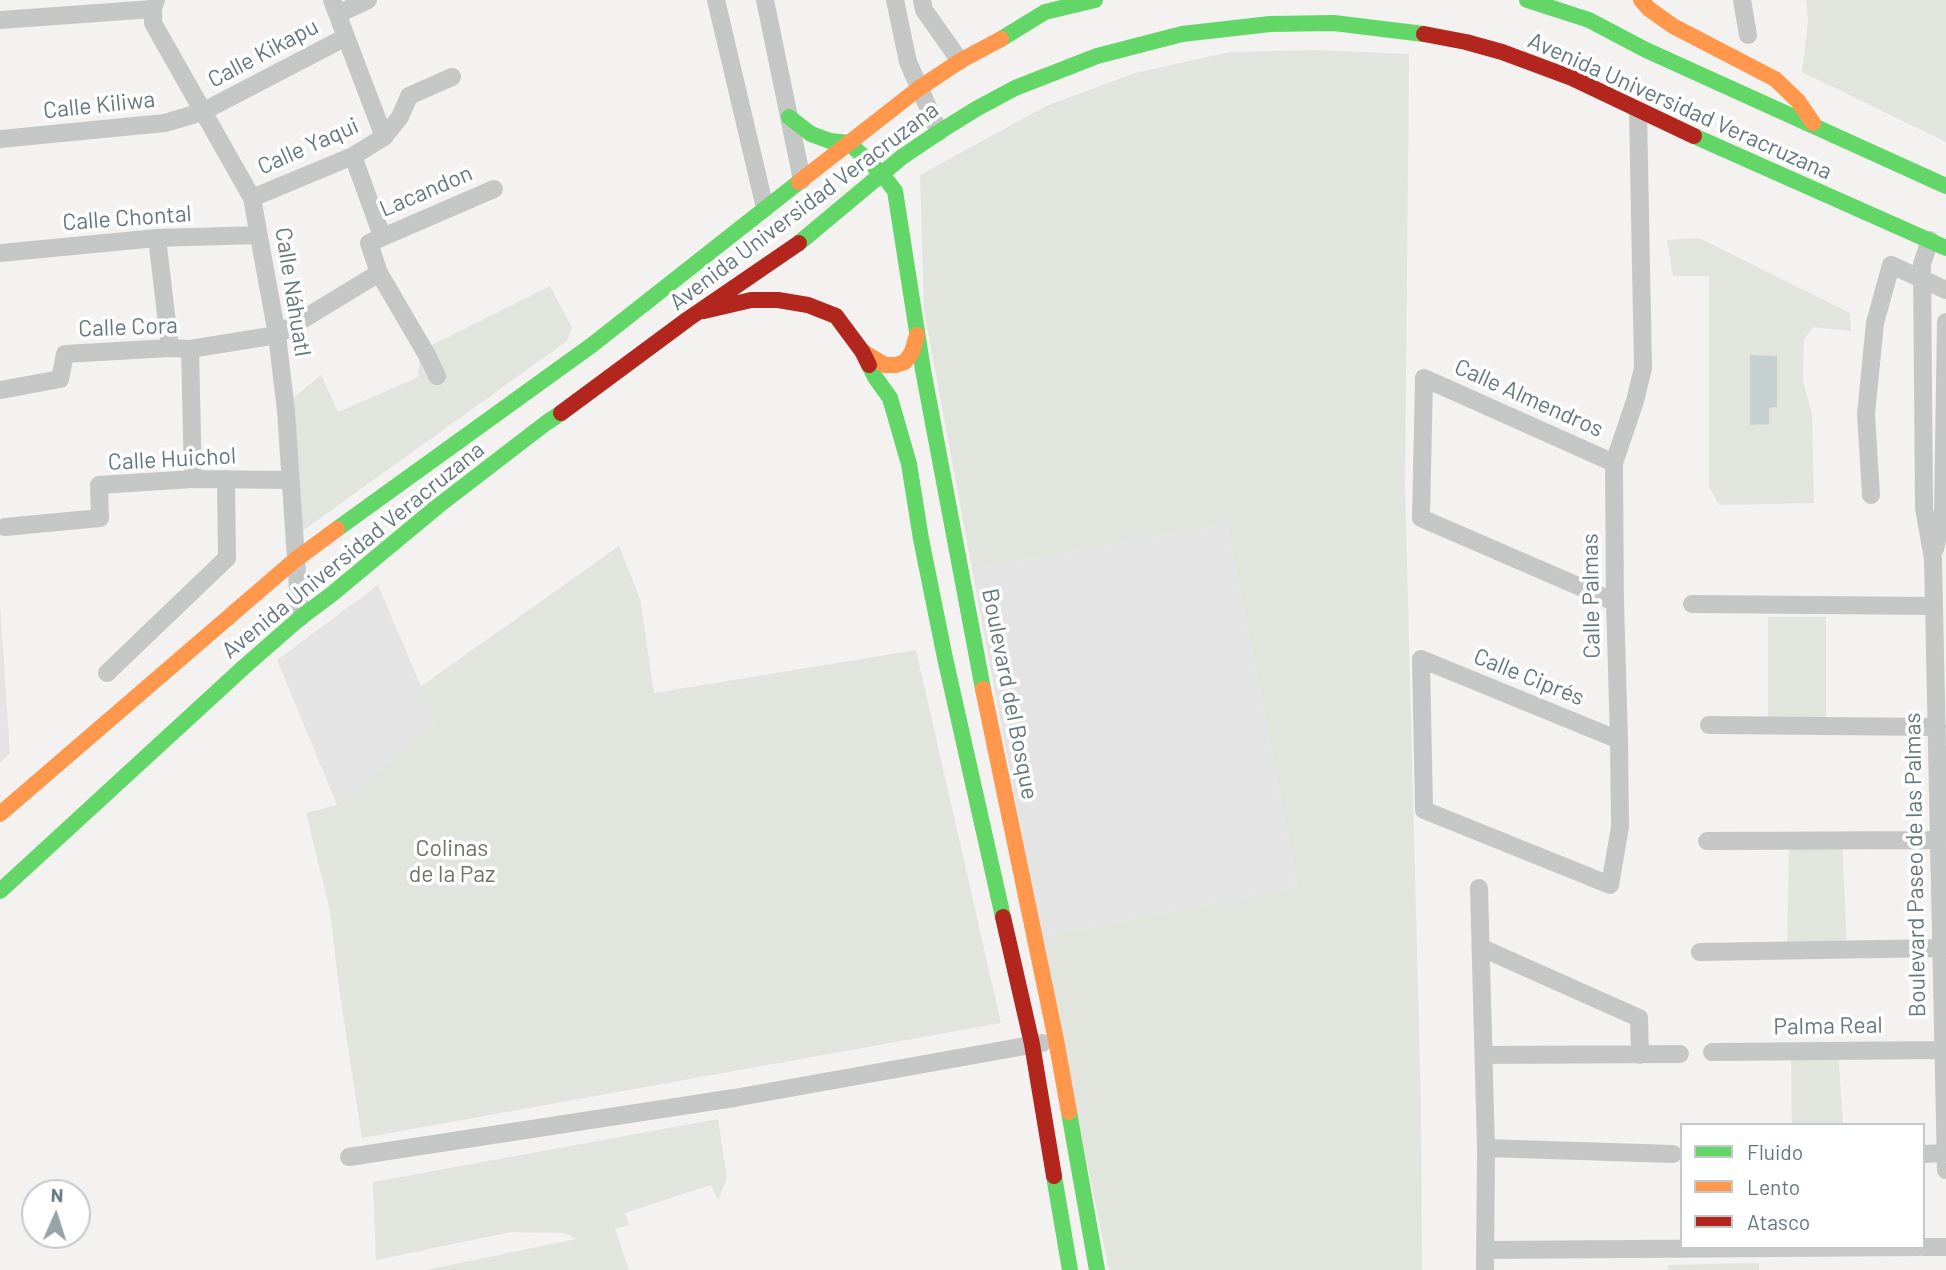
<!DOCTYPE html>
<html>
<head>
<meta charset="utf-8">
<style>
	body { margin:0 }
	#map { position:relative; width:1946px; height:1270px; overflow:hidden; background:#f3f2f1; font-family:Barlow,sans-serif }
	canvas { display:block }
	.legend { position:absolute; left:1680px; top:1123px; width:245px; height:126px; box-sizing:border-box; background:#fff; border:2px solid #c1c9cc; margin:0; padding:9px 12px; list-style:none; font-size:21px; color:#65787f }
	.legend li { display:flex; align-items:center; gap:14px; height:35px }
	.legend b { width:35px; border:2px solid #c1c9cc }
	.north { position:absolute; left:21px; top:1179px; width:70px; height:70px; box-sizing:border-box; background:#fff; border:2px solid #c1c9cc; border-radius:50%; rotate:3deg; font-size:19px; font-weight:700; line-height:28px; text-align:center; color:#65787f }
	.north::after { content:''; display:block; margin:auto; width:24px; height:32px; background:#97a3a7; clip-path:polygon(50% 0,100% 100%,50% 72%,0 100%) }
</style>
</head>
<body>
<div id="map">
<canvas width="1946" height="1270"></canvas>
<ul class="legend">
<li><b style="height:9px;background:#63d668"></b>Fluido</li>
<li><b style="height:9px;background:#ff974d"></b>Lento</li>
<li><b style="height:9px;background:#b3261e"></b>Atasco</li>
</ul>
<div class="north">N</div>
</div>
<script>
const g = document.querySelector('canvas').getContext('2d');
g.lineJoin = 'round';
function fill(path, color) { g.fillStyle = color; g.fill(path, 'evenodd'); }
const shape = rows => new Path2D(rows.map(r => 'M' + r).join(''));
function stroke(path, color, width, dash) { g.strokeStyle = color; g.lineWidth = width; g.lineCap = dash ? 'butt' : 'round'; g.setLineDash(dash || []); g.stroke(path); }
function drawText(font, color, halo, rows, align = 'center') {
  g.font = font + ' Barlow,sans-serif'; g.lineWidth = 7; g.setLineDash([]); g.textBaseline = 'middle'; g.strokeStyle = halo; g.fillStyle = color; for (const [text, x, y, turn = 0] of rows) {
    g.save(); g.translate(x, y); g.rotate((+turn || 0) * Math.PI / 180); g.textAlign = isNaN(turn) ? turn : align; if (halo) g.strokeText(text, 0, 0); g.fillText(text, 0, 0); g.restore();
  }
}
fill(shape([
	[1227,524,1298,887,1041,937,972,569],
	[378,585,437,724,337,805,277,660],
	[0,603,10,754,0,763]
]), '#e3e4e3');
fill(shape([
	[1806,0,1946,0,1946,142,1802,72,1808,22],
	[1317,50,1409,54,1405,488,1421,1107,1422,1270,1109,1270,1041,937,1298,887,1227,524,972,569,924,310,920,175,1046,106,1135,73,1230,52],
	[1699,238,1850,313,1851,331,1813,327,1804,340,1803,381,1812,414,1814,503,1719,505,1709,486,1709,276,1673,276,1667,240],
	[550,286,572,328,567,341,301,532,285,532,283,406,321,375,338,412,418,377,420,351],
	[619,546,640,599,654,693,916,650,1001,1023,362,1138,339,988,330,911,306,813,337,805,436,724,420,687],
	[1768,617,1826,617,1826,717,1768,717],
	[1789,841,1842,841,1847,950,1787,951],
	[1838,1050,1843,1125,1792,1125,1791,1051],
	[718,1119,727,1178,718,1200,711,1185,625,1213,629,1225,615,1229,629,1270,426,1270,576,1239,564,1233,511,1232,376,1260,373,1182],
	[1759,1263,1759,1270,1668,1270,1668,1265]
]), '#e2e4de');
fill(shape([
	[1750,355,1777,356,1777,407,1769,408,1769,424,1750,425]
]), '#c6d0d1');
stroke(shape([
	[156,0,153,9,153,23,252,198,277,335,286,411,300,618],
	[332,0,384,137],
	[716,0,765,208],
	[765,0,802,180],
	[895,0,908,62,939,132],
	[922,0,924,10,960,61],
	[1742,0,1748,35],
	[338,14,368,0],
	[0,20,153,9],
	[0,139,165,123,202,112,346,37],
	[353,156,382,236],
	[252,198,353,156,384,137,400,117,409,96,452,77],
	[157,238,170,348],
	[1930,240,1922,264,1924,508,1933,559,1946,1170],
	[0,253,157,238,259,235],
	[190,349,193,479],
	[437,376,427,355,379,273,369,243,494,189],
	[1,390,60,379,65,354,170,348,190,349,277,335,379,273],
	[1614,463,1424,378,1421,518,1615,602],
	[1871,495,1866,414,1875,323,1891,265,1946,290],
	[5,527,100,518,99,485,193,479,290,480],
	[1935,549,1943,512,1946,322],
	[1692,604,1934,606],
	[107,673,227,558,226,479],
	[1709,725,1937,727],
	[1619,740,1421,659,1424,810,1610,885,1620,827,1619,740,1615,602,1614,463,1635,401,1643,368,1638,111],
	[1707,841,1939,840],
	[1479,888,1486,1148,1485,1270],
	[1482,948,1639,1018,1640,1055],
	[1700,952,1941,948],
	[1712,1052,1943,1050],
	[1484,1055,1680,1054],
	[1486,1148,1673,1154],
	[1923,1154,1946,1153],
	[349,1157,734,1098,1042,1043],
	[1923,1247,1946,1247],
	[1485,1250,1918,1247]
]), '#c5c7c7', 18);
stroke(shape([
	[1527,0,1589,20,1646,50,1946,186],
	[1001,39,1045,12,1095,0],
	[789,117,811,134,830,141,849,143],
	[1694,136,1946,248],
	[849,143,882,174,895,191,923,370,983,689],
	[799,243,902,157,939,132,976,109,1015,88,1097,56,1182,34,1270,24,1334,23,1424,34],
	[869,365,875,377,890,398,909,464,921,539,945,658,1003,917],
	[337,529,592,345,799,182],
	[0,891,244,667,300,618,332,594,438,506,546,423,561,413],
	[1069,1112,1097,1270],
	[1054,1176,1070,1270]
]), '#63d668', 16);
stroke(shape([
	[1641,0,1649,9,1673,26,1775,79,1798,101,1813,123],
	[799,182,918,89,960,61,1001,39],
	[862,351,885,365,896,365,905,362,912,352,917,335],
	[983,689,1056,1040,1069,1112],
	[0,814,295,560,337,529]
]), '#ff974d', 16);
stroke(shape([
	[1424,34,1466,42,1502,52,1572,78,1694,136],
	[704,311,751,300,778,300,808,305,836,316,862,351,869,365],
	[561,413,688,319,799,243],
	[1003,917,1032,1044,1054,1176]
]), '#b3261e', 16);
drawText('23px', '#65787f', '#fff', [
	["Calle Kikapu",263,53,-28],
	["Calle Kiliwa",99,105,-6],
	["Avenida Universidad Veracruzana",1680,106,24],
	["Calle Yaqui",308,146,-24],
	["Lacandon",426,191,-23],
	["Avenida Universidad Veracruzana",804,206,-37],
	["Calle Chontal",127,218,-4],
	["Calle Náhuatl",293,292,81],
	["Calle Cora",128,327,-2],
	["Calle Almendros",1529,398,24],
	["Calle Huichol",172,459,-3],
	["Avenida Universidad Veracruzana",353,550,-39],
	["Calle Palmas",1591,596,-91],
	["Calle Ciprés",1529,677,22],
	["Boulevard del Bosque",1010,694,79],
	["Boulevard Paseo de las Palmas",1915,865,-91],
	["Palma Real",1828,1026,-1]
]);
drawText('23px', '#6a7663', '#fff', [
	["Colinas",452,848],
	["de la Paz",452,874]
]);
</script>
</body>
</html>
